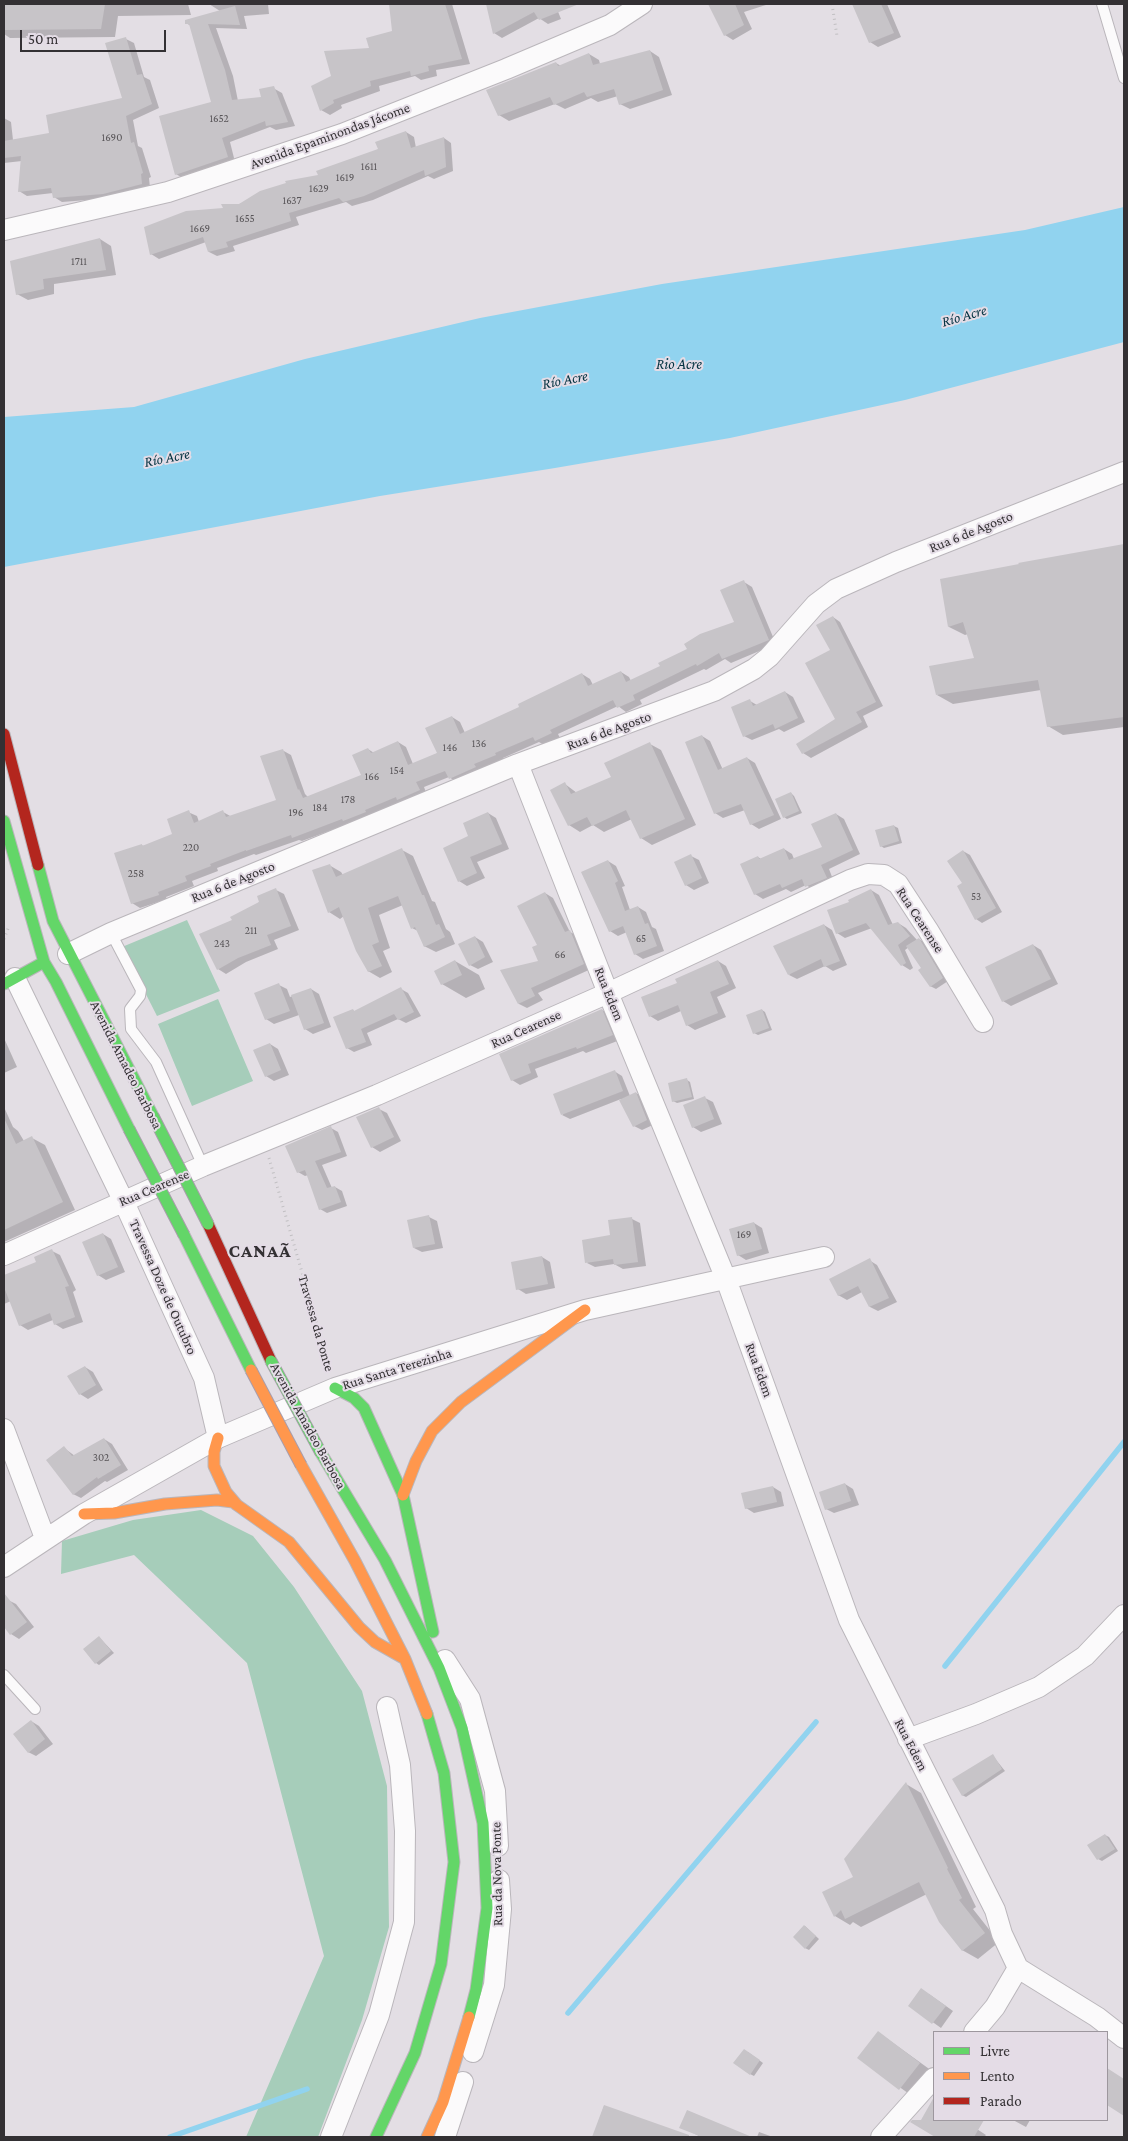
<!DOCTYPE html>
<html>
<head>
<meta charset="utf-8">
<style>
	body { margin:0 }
	#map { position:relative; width:1128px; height:2141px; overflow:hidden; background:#e3dee4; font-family:"Crimson Pro",serif }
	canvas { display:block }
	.frame { position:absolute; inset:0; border:5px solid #333033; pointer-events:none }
	.legend { position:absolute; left:933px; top:2031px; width:175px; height:90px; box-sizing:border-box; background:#e4dce6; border:1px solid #9d979e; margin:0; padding:6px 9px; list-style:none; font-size:15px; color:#333033 }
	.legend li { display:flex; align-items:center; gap:10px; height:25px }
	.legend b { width:25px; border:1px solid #9d979e }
	.scale { position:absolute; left:20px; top:30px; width:146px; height:22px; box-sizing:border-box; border:2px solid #333033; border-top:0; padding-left:6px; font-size:15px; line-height:18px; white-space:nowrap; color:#333033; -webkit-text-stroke:4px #e4dce6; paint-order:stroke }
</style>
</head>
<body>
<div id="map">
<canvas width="1128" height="2141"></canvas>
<div class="frame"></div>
<ul class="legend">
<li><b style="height:6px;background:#63d668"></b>Livre</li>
<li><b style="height:6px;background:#ff974d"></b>Lento</li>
<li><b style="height:6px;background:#b3261e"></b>Parado</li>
</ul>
<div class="scale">50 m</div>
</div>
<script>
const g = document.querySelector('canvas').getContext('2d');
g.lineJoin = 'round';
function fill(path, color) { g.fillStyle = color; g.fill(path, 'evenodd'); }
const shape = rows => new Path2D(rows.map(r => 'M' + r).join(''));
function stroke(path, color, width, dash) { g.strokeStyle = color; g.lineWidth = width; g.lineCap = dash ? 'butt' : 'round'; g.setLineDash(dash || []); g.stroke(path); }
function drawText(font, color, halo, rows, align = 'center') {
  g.font = font + ' "Crimson Pro",serif'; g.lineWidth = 4; g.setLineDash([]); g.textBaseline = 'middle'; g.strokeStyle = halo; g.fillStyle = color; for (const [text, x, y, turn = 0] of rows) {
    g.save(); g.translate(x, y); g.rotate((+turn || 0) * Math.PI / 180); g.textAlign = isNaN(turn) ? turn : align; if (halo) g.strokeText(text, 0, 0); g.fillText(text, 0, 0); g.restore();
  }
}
fill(shape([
	[187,920,220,991,157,1016,122,947],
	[218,999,253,1081,192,1106,158,1024],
	[201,1510,253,1536,294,1587,362,1691,387,1786,389,1927,362,2020,318,2137,246,2137,324,1956,247,1663,134,1555,61,1574,62,1541,133,1520]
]), '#a6cdba');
fill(shape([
	[1124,207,1124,342,905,400,730,438,555,468,380,496,4,567,4,417,134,407,305,359,480,318,662,284,1025,230]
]), '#91d3ef');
fill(shape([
	[4,4,188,4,191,15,118,16,115,37,10,38,4,34],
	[209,4,268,4,269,14,244,16,247,29,216,28,233,76,238,101,262,98,273,88,282,93,295,126,276,130,270,127,230,142,235,162,184,179,176,174,212,102,191,26,186,23,220,11],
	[390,4,452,4,470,64,436,70,437,76,421,80,415,76,379,86,380,91,341,105,342,108,330,115,321,110,332,77,393,32],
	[488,4,555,4,561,19,548,24,539,18,502,38,494,33],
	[710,4,769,4,744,12,752,29,733,40,725,35],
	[854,4,887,4,901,37,878,47,870,42],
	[126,39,134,43,144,77,150,80,159,108,133,120,138,146,142,148,151,177,149,178,150,188,112,198,62,202,54,197,53,193,27,196,19,191,22,161,4,163,4,118,11,122,13,140,50,134,124,99],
	[650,51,659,57,672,95,630,109,620,104,618,96,598,102,591,98,565,109,555,104,509,121,499,115,556,63,561,66,589,54,599,60,600,64],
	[406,132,414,137,416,148,444,138,451,143,453,171,434,179,428,176,373,200,352,206,346,202,296,217,299,225,233,246,235,251,217,256,209,252,206,242,159,259,151,254,225,209,319,176,379,149],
	[100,239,111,246,116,275,54,284,54,294,28,300,17,294],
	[1124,545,1124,727,1063,735,1048,726,1041,690,953,704,937,695,976,659,968,634,965,635,949,627,942,580,1020,565,1020,564],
	[744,582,752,587,776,644,731,663,725,659,706,670,704,669,640,700,642,704,626,712,618,706,558,734,560,738,544,745,539,742,503,758,503,759,458,783,449,777,424,787,427,795,302,841,299,840,256,855,254,854,217,868,218,871,192,881,194,886,166,897,167,899,140,908,132,903,141,845,144,846,174,835,188,812,197,816,199,822,223,812,232,817,278,800,282,750,291,755,305,794,308,797,363,776,368,749,374,753,398,742,406,747,413,764,438,753,452,717,460,722,465,733,521,707,582,674,590,679,593,685,621,672,629,677,631,681,661,667,735,623],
	[833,617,840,622,883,706,863,716,868,727,811,758,803,753,837,719,832,651],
	[785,692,793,697,805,722,784,732,779,729,752,740,744,736,750,701,757,705],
	[702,736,710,741,723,770,747,758,755,763,781,819,759,829,751,824,745,810,723,818,715,813],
	[650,744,661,750,696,825,652,845,641,838,632,819,604,832,593,825,580,832,569,825,565,784,577,793,612,778],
	[791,793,794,796,802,813,787,819,784,817],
	[488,813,496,818,509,849,477,862,485,878,467,886,459,881],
	[836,814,844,819,860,854,829,869,834,882,814,890,806,885,791,892,786,889,763,899,755,894,758,857,761,859,784,849,792,854,794,859,823,848],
	[894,826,898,828,902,843,884,848,881,846],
	[402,850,413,856,432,901,435,902,446,929,450,932,455,944,436,952,424,946,418,931,412,928,403,905,379,915,390,948,383,951,392,972,380,978,368,971,344,916,340,919,329,912,329,865,341,872,343,875],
	[963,851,970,855,1002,912,982,923,976,919,964,884],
	[691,856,699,860,709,883,694,890,686,885],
	[608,861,616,866,625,886,622,887,630,910,638,907,646,912,652,927,656,929,664,951,643,959,635,954,627,932,618,936,610,931],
	[276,890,284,894,299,930,274,940,278,949,246,962,226,974,218,969,233,921],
	[871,890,879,895,893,925,898,923,906,928,917,940,919,939,925,943,948,981,936,989,930,986,922,968,909,947,905,950,913,968,910,970,902,965,872,928,845,938,837,933,851,902],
	[545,893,553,898,570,932,578,936,591,969,538,993,543,1000,527,1008,519,1004,502,971,540,962,539,946],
	[824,925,832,930,847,965,833,971,825,966,797,979,789,975],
	[475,937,483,942,493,962,478,969,470,965],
	[1033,945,1041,950,1058,984,1011,1006,1003,1001,987,967],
	[455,961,479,975,485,989,466,998,442,984],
	[718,961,726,966,736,988,717,997,726,1017,695,1030,687,1025,681,1011,658,1021,650,1016,679,984],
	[279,985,287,989,290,997,311,989,319,994,331,1027,313,1034,305,1029,299,1015,274,1024,266,1019],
	[401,989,408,993,421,1016,406,1023,398,1019,367,1033,372,1045,354,1052,347,1048,353,1010,355,1012],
	[602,1010,610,1015,620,1040,586,1053,583,1051,535,1069,538,1077,520,1085,512,1080,501,1055],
	[762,1010,765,1012,772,1030,758,1035,754,1033],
	[4,1038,17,1067,4,1073],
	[270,1044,278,1049,289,1075,274,1081,266,1076],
	[614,1071,622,1076,630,1096,636,1093,644,1098,655,1124,642,1130,634,1126,621,1099,570,1119,562,1115],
	[687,1080,690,1082,694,1099,677,1103,673,1101],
	[705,1098,713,1102,722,1124,701,1132,693,1127],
	[4,1107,13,1127,18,1131,24,1141,32,1138,45,1145,75,1210,4,1242],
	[379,1109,387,1113,401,1141,380,1152,372,1147],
	[331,1128,338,1132,347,1156,322,1165,332,1188,335,1187,342,1191,347,1206,327,1213,320,1209,308,1175,305,1176,298,1172],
	[429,1217,437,1221,443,1248,422,1252,414,1248],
	[632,1219,640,1223,646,1266,623,1269,614,1264,595,1267,587,1263,611,1236],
	[754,1223,762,1228,769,1253,746,1260,738,1255],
	[103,1234,111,1239,125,1272,106,1280,98,1275],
	[52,1251,60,1255,76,1290,73,1292,83,1322,63,1329,55,1324,53,1320,28,1330,20,1325,11,1301,4,1304,4,1276,38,1263],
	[542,1257,550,1262,555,1288,526,1294,518,1289],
	[869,1260,877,1265,897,1302,878,1311,870,1307,862,1292,847,1300,838,1295],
	[85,1367,93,1372,103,1390,88,1399,80,1394],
	[104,1439,112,1444,128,1470,107,1482,105,1481,81,1498,73,1494,64,1448,75,1456],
	[845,1484,853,1489,859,1505,834,1513,826,1509],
	[773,1487,781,1492,784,1506,754,1513,746,1508],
	[8,1600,16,1604,34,1627,19,1639,11,1634,4,1625,4,1603],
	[99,1637,114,1653,99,1665,96,1663],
	[31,1721,39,1726,53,1744,36,1756,28,1752],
	[993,1756,1005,1771,966,1797,962,1795],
	[906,1784,921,1793,976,1907,973,1909,999,1942,978,1959,962,1950,927,1894,861,1927,853,1922,850,1925,835,1916,824,1893,855,1877],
	[1105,1835,1109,1837,1118,1851,1102,1861,1098,1859],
	[805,1926,819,1939,809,1950,805,1948],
	[929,1994,953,2011,941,2028,910,2006],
	[878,2032,932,2071,912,2096,859,2058],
	[748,2052,763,2063,754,2076,750,2074],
	[1107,2069,1124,2080,1124,2115,1107,2104],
	[934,2100,934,2120,963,2120,986,2135,984,2137,938,2137,919,2126],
	[604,2106,681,2136,681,2137,593,2137],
	[688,2111,749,2137,701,2137,681,2127],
	[1013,2120,1030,2120,1026,2127],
	[759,2132,773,2137,757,2137]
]), '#0003');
stroke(shape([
	[945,1666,1124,1442],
	[568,2013,816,1722],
	[170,2137,307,2089]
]), '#91d3ef', 5.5);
fill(shape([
	[4,4,105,4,101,29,4,30],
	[389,4,445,4,462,59,428,66,429,71,411,76,410,71,370,81,371,86,333,100,334,103,320,111,311,86,331,76,324,51,369,48,366,38,392,31],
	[486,4,579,4,539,20,534,12,493,34],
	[708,4,735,4,744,25,724,36],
	[852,4,881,4,894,33,869,43],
	[235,6,240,25,208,24,225,70,232,100,261,97,259,89,274,86,288,122,266,126,265,121,222,138,228,157,175,175,159,116,211,102,189,24,185,24,185,20],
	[126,37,137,75,142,74,152,104,126,116,131,143,134,142,143,173,141,174,142,184,103,194,53,198,51,188,18,192,21,156,4,158,4,141,49,133,46,115,122,98,105,43],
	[650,50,663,90,619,105,614,89,587,97,584,92,554,105,550,97,498,116,486,90,556,62,558,66,589,53,593,65],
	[406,131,411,148,444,137,446,167,425,176,424,170,364,196,343,202,339,198,289,213,291,221,226,242,228,247,208,252,203,237,150,255,144,227,186,211,223,208,221,204,239,204,260,191,286,183,285,181,318,175,316,171,378,149,375,142],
	[100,238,106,270,43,279,44,289,16,295,10,261],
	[1124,544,1124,717,1047,727,1038,680,936,695,929,666,974,658,963,622,948,627,940,579,1019,564,1018,563],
	[744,580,769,640,722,659,719,653,697,666,696,664,633,695,635,700,617,708,613,700,550,730,552,733,535,741,533,737,495,753,496,755,474,764,476,767,449,779,445,771,416,782,420,790,397,800,396,797,365,810,366,812,343,821,342,819,292,838,291,835,246,851,246,850,210,864,211,866,185,876,187,881,158,892,159,895,131,904,114,853,142,844,142,846,172,834,167,819,189,810,194,823,223,810,226,817,276,800,260,756,283,749,298,790,299,789,303,798,361,775,352,755,368,748,371,753,398,741,408,765,437,753,425,728,452,716,460,734,519,707,518,704,582,673,588,686,621,671,626,682,660,666,658,663,687,649,684,644,700,634,734,622,720,590],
	[833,616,876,702,856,712,862,722,802,754,796,744,835,719,805,663,830,650,816,625],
	[785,691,798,718,775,729,773,724,743,737,731,707,750,699,753,706],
	[702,735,718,770,747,757,774,815,750,825,741,804,714,814,685,742],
	[650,742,685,819,640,839,626,810,592,826,587,817,568,826,550,790,565,782,571,794,611,777,604,763],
	[791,792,799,811,783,818,775,799],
	[488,812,502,844,470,857,477,873,458,882,443,848,468,836,463,823],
	[836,813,853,850,821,865,827,878,805,887,802,879,782,888,780,884,754,895,740,864,758,856,759,859,784,848,789,860,822,847,811,824],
	[894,825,899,841,880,847,875,830],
	[402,848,422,895,424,895,436,925,439,924,445,937,424,947,415,927,411,929,398,896,368,908,379,942,372,945,382,966,368,972,356,951,339,907,328,913,312,870,330,864,336,877],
	[963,850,996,908,975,920,957,886,962,883,947,861],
	[691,854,702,878,685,886,674,862],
	[608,860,618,881,615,883,625,911,638,906,645,924,648,923,657,946,634,955,623,926,609,932,581,872],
	[276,888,291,926,267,935,271,945,238,958,217,970,199,934,232,920,230,917,259,902,257,896],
	[871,889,888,925,898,922,910,936,898,945,906,963,901,966,866,923,836,934,827,910,849,902,848,900],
	[545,892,565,932,570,930,584,964,531,988,535,996,518,1004,500,970,538,961,532,947,537,945,517,906],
	[824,924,840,961,824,967,821,959,788,975,773,946],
	[475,936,485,957,469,966,458,944],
	[919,938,943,978,930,987,918,970,921,968,906,946],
	[1033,944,1051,979,1002,1002,985,967],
	[455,960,462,975,441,985,434,971],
	[718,960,729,984,710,992,718,1013,686,1026,678,1005,649,1017,641,997,677,983,675,979],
	[279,983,290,1011,265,1020,254,993],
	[401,987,414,1012,398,1020,394,1014,361,1029,366,1042,346,1049,333,1017,353,1009,354,1011],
	[311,988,324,1023,304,1030,291,995],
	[602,1009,613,1035,577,1049,576,1047,528,1064,531,1073,511,1081,499,1054],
	[762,1009,769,1028,753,1034,746,1015],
	[270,1043,281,1070,265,1077,253,1050],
	[615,1070,623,1091,561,1115,553,1094],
	[687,1078,692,1097,672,1102,668,1083],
	[636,1092,647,1120,633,1127,619,1100],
	[705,1096,714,1119,692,1128,683,1105],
	[379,1107,394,1137,371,1148,356,1117],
	[4,1118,16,1144,32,1136,63,1202,4,1230],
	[331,1126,341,1152,315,1161,327,1188,335,1186,341,1202,319,1210,305,1170,297,1173,285,1146],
	[429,1215,435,1244,413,1248,407,1220],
	[632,1217,638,1262,614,1265,613,1259,585,1263,582,1240,610,1235,608,1220],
	[754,1222,762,1249,737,1256,729,1229],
	[103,1233,118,1267,97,1276,82,1242],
	[52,1249,69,1286,65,1287,75,1317,54,1325,50,1313,19,1326,4,1287,4,1275,36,1262,34,1257],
	[542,1256,548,1284,516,1290,511,1262],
	[870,1258,889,1298,869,1307,858,1286,838,1296,829,1279],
	[85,1366,96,1385,79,1395,67,1376],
	[104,1438,121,1465,98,1479,97,1477,73,1495,46,1460,64,1446,72,1456],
	[845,1483,851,1501,825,1510,819,1492],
	[773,1486,777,1502,745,1509,741,1493],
	[4,1593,27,1622,10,1635,4,1627],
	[99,1636,111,1651,95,1664,83,1649],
	[31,1720,45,1739,28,1753,13,1734],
	[993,1754,1002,1769,962,1796,952,1779],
	[906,1782,948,1868,947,1869,962,1898,959,1900,985,1933,962,1951,939,1922,919,1882,845,1919,841,1910,834,1917,822,1892,853,1877,844,1859],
	[1105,1834,1115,1849,1097,1860,1087,1845],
	[804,1925,816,1936,805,1949,793,1937],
	[921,1988,946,2006,932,2024,908,2006],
	[878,2031,920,2063,899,2090,857,2058],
	[744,2049,760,2060,750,2075,733,2063],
	[1107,2068,1124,2079,1124,2116,1107,2105],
	[934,2097,934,2120,984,2120,974,2137,935,2137,910,2122,912,2120,921,2120],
	[604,2105,689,2135,689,2137,592,2137],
	[687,2110,752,2137,702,2137,679,2128]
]), '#c7c4c8');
const lane = shape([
	[1102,4,1124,78],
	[111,933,141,990,140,996,130,1009,131,1029,156,1062,203,1166],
	[4,1675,35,1709]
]);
const street = shape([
	[4,230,168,192,342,134,506,69,610,25,642,4],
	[518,764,608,993,726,1279,849,1620,995,1910,1002,1934,1018,1968],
	[68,954,111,933,518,764,714,691,754,669,769,657,816,604,836,589,896,562,1124,472],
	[15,978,123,1200,204,1378,218,1438],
	[4,1255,203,1166,377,1095,608,993,850,880,868,874,884,875,898,884,928,930,983,1022],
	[4,1429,45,1538],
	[4,1567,84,1514,218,1438,335,1388,585,1310,824,1257],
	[445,1660,470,1699,495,1791,498,1846],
	[908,1739,976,1714,1039,1687,1085,1656,1124,1615],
	[1018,1968,1097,2017,1124,2038],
	[974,2032,995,2007,1018,1968],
	[473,2052,494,1985,501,1909,499,1880],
	[331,2137,379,2015,404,1922,405,1831,400,1765,387,1707],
	[445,2137,463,2082],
	[881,2137,934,2078]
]);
const fast = shape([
	[4,821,44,962,56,982,129,1129],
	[38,865,53,921,153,1116],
	[4,984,44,962],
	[184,1235,251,1370],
	[335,1388,354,1398,364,1408,403,1495,433,1632],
	[321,1453,385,1560,439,1668,462,1728,483,1823,487,1908,476,1990,469,2017],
	[376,2137,415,2053,441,1964,454,1862,444,1773,427,1714]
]);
const slow = shape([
	[218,1438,214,1452,214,1466,226,1492,237,1505,289,1542,359,1627,375,1642,405,1659],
	[301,1465,355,1561,405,1659,427,1714],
	[403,1495,416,1461,432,1431,461,1402,585,1310],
	[84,1514,114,1513,165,1504,217,1500,233,1502,237,1505],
	[427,2137,443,2102,469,2017]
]);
const jam = shape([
	[4,734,38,865],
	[208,1224,271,1361]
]);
stroke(lane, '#bab6bb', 12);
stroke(street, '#bab6bb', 22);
stroke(fast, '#bab6bb', 13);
stroke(slow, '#bab6bb', 13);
stroke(jam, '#bab6bb', 13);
stroke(shape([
	[832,4,837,36],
	[4,939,9,926],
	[269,1158,329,1366]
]), '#c1bfc2', 3, [1, 4]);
stroke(lane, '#fbfafb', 10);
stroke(street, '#fbfafb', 20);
stroke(fast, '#63d668', 11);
stroke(slow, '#ff974d', 11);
stroke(jam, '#b3261e', 11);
const fastBridge = shape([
	[153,1116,208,1224],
	[129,1129,184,1235],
	[271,1361,321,1453]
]);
const slowBridge = shape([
	[251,1370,301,1465]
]);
stroke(fastBridge, '#a99dab', 13, []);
stroke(slowBridge, '#a99dab', 13, []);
stroke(fastBridge, '#63d668', 11);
stroke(slowBridge, '#ff974d', 11);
drawText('11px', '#585558', null, [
	["1652",219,119],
	["1690",112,138],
	["1611",369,167],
	["1619",345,178],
	["1629",319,189],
	["1637",292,201],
	["1655",245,219],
	["1669",200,229],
	["1711",79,262],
	["136",479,744],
	["146",450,748],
	["154",397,771],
	["166",372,777],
	["178",348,800],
	["184",320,808],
	["196",296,813],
	["220",191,848],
	["258",136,874],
	["53",976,897],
	["211",251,931],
	["65",641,939],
	["243",222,944],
	["66",560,955],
	["169",744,1235],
	["302",101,1458]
]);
drawText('14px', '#333033', '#e4dce6', [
	["Avenida Epaminondas Jácome",330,136,-20],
	["Rua 6 de Agosto",971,532,-22],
	["Rua 6 de Agosto",609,731,-20],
	["Rua 6 de Agosto",233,882,-22],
	["Rua Cearense",920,920,57],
	["Rua Edem",609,994,68],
	["Rua Cearense",526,1029,-24],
	["Avenida Amadeo Barbosa",126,1065,63],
	["Rua Cearense",154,1188,-23],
	["Travessa Doze de Outubro",163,1287,66],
	["Travessa da Ponte",316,1323,74],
	["Rua Santa Terezinha",397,1369,-17],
	["Rua Edem",759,1370,70],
	["Avenida Amadeo Barbosa",308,1426,61],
	["Rua Edem",911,1745,63],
	["Rua da Nova Ponte",497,1874,-91]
]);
drawText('italic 15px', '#033241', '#e4dce6', [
	["Río Acre",964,316,-16],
	["Rio Acre",679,364],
	["Río Acre",565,380,-11],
	["Río Acre",167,458,-11]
]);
g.letterSpacing = '1px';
drawText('bold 19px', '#333033', '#e4dce6', [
	["CANAÃ",260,1251]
]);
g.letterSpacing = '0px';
</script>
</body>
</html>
